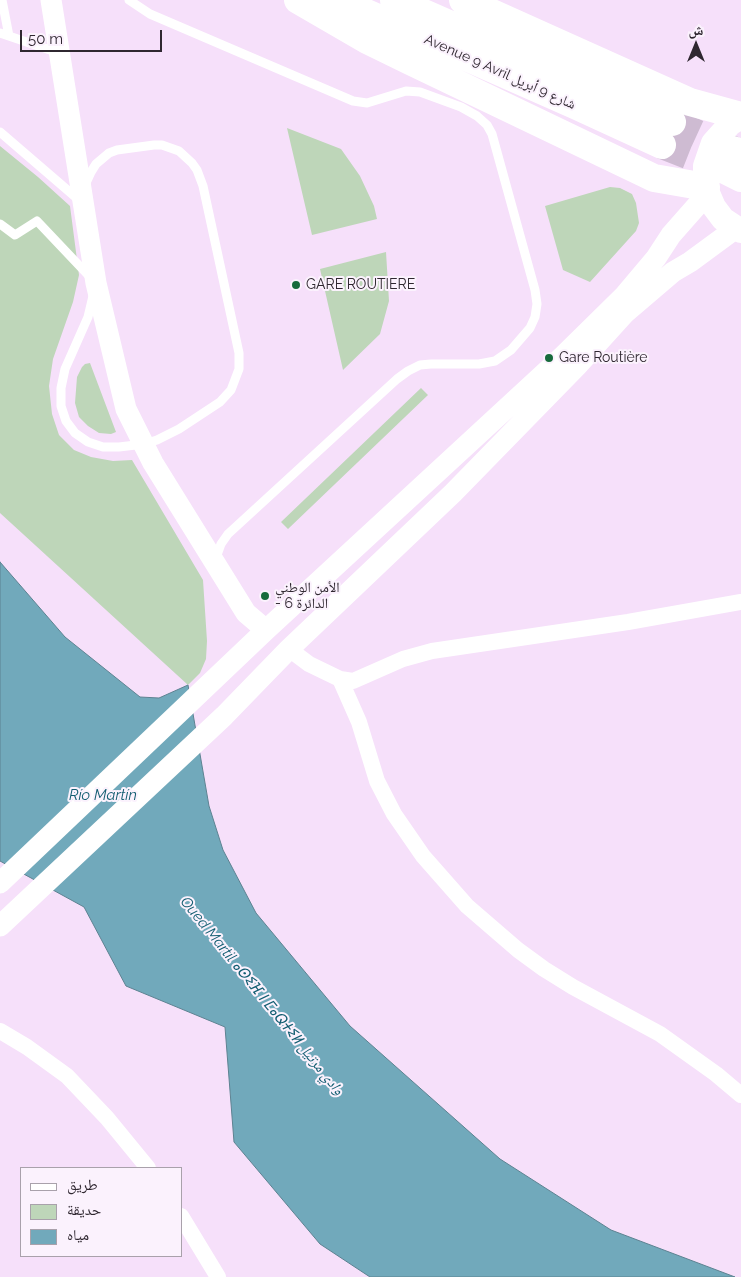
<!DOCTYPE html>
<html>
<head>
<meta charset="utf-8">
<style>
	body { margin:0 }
	#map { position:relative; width:741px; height:1277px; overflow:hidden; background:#f6e0fa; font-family:Raleway,"Noto Naskh Arabic",sans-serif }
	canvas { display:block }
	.legend { position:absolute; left:20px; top:1167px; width:162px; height:90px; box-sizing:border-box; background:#fbf2fd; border:1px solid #a9a1ab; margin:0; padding:6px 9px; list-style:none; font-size:15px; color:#2f2730 }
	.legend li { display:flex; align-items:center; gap:10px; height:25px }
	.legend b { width:25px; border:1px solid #a9a1ab }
	.north { position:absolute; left:671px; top:20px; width:50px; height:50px; -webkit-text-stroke:4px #fbf2fd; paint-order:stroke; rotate:0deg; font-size:14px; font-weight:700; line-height:20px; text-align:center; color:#2f2730 }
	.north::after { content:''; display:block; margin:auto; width:18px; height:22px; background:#2f2730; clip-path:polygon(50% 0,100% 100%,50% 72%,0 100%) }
	.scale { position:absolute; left:20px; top:30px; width:142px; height:22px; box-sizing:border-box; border:2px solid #2f2730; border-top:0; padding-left:6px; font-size:15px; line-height:18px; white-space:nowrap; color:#2f2730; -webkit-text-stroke:4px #fbf2fd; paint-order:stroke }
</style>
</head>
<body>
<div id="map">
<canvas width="741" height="1277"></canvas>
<ul class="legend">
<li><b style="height:6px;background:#fff"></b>طريق</li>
<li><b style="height:14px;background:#bed6b9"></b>حديقة</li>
<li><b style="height:14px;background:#71a9bb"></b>مياه</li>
</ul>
<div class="north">ش</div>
<div class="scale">50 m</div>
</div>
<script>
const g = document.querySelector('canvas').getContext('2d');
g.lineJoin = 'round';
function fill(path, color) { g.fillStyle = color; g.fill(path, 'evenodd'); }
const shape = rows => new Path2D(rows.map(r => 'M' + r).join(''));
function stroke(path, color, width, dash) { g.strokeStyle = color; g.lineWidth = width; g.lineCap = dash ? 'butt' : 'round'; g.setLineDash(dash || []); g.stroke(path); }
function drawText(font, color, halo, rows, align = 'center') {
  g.font = font + ' Raleway,"Noto Naskh Arabic","Noto Sans Tifinagh",sans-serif'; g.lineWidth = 4; g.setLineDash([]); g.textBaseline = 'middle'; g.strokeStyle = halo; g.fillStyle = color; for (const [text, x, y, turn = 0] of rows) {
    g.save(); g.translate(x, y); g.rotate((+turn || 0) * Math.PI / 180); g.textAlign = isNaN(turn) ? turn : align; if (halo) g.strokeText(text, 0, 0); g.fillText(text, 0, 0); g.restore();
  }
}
fill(shape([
	[287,128,341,149,360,176,374,206,377,219,312,235],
	[0,146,38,177,70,206,79,275,73,302,53,359,49,386,52,414,59,435,74,450,91,457,113,461,132,460,203,580,207,641,206,659,200,673,188,685,0,513],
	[610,187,620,188,632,194,636,203,639,223,636,231,590,282,563,270,545,206],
	[386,252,389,301,380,334,343,370,320,269],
	[90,363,116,432,111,434,99,433,88,426,79,417,75,403,77,377,82,367,85,364],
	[421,388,428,395,288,529,281,522]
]), '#bed6b9');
const water = shape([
	[0,562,65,637,140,697,159,698,188,685,209,806,223,850,256,913,350,1026,500,1159,611,1230,735,1277,370,1277,320,1244,234,1142,225,1027,126,986,84,907,0,861,0,562]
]);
fill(water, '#71a9bb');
stroke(water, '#5d8291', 1);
stroke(shape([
	[672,122,733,150],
	[662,145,723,169]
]), '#cebbd2', 28, [28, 14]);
stroke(shape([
	[2,0,9,36],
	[129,0,150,14,353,101,367,103,406,91,420,92,461,107,477,116,487,125,492,134,535,290,537,304,535,317,530,328,511,350,495,361,479,364,431,364,420,365,408,371,397,379,228,534,221,544,217,555,218,561],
	[0,33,59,53],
	[0,132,79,200],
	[85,185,91,172,96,164,109,153,117,150,154,145,162,145,179,151,192,163,197,170,203,186,239,353,239,369,231,390,220,402,179,429,157,440,144,444,119,447,103,447,88,442,75,433,66,421,61,406,61,388,65,369,88,317,93,296],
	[0,224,15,235,37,221,91,278]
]), '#fff', 9);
stroke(shape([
	[289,649,309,664,340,679,353,681,403,659,432,651,628,622,741,602],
	[340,679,359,722,377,781,394,814,423,856,467,906,518,950,544,969,573,987,660,1034,716,1074,741,1095],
	[0,1031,27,1047,67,1076,107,1118,148,1168],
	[181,1216,218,1277]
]), '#fff', 16);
stroke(shape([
	[51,0,96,283,126,409,153,463,246,613,266,630],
	[0,883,266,630,562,357,624,296,656,258,671,235,708,193],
	[0,926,224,716,289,649,453,493,577,366,625,313,673,272,690,262,735,229]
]), '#fff', 21);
stroke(shape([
	[741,117,730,124,713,143,705,166,705,179,708,193,714,207,723,219,741,231]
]), '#fff', 24);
stroke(shape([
	[298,0,367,40,410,61,654,178,706,187],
	[337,0,577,106,662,145],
	[394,0,672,122],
	[463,0,690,102,741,116],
	[733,150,741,153],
	[723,169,741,178]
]), '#fff', 28);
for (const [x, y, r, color] of [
	[296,285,5,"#176b3c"],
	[549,358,5,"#176b3c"],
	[265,596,5,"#176b3c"]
]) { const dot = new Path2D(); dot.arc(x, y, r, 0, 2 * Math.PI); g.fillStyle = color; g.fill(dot); stroke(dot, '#fbf2fd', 2); }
drawText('14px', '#2f2730', '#fbf2fd', [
	["Avenue 9 Avril شارع 9 أبريل",500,72,24]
]);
drawText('14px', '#2f2730', '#fbf2fd', [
	["GARE ROUTIERE",306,285],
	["Gare Routière",559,358],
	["الأمن الوطني",275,588],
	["- الدائرة 6",275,604]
], 'left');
drawText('italic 15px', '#125d71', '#fbf2fd', [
	["Río Martín",103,795],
	["Oued Martil ⴰⵙⵉⴼ ⵏ ⵎⴰⵕⵜⵉⵍ وادي مرتيل",262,996,51]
]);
</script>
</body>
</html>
